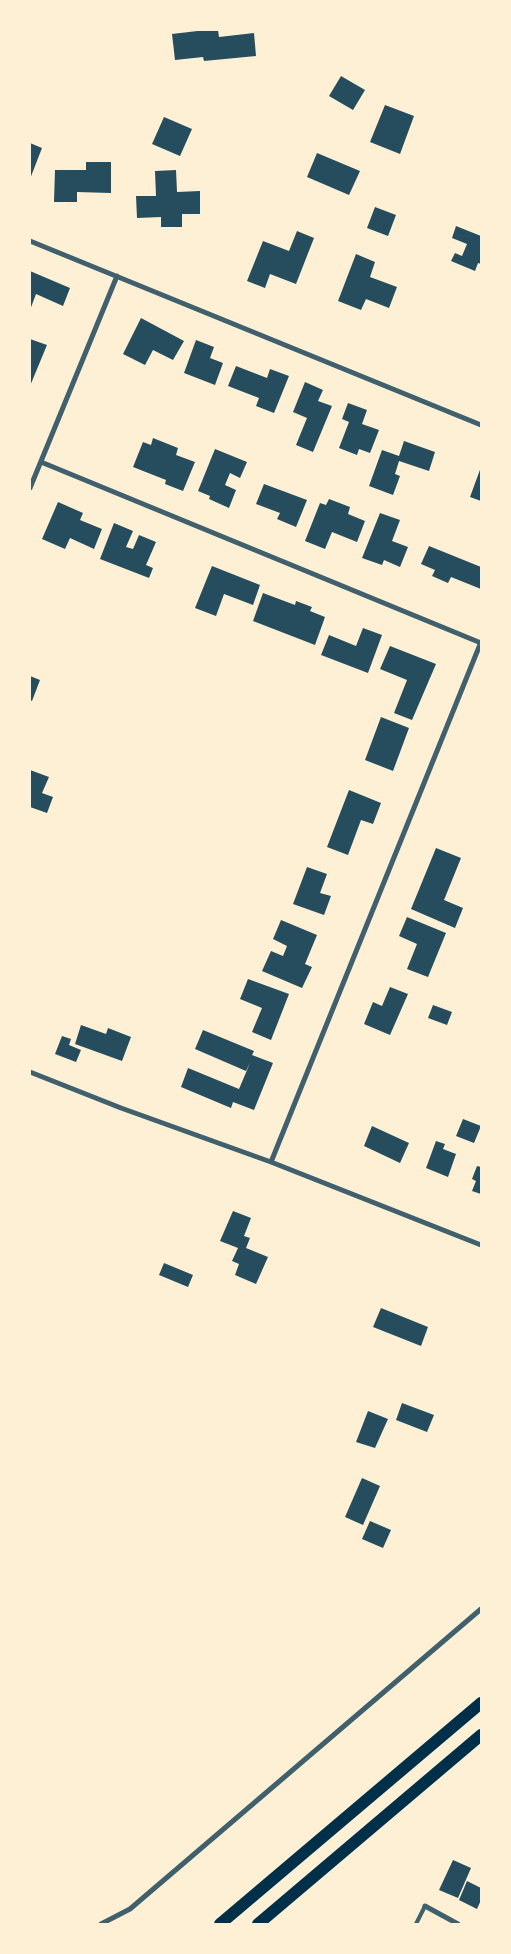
<!DOCTYPE html>
<html>
<head>
<meta charset="utf-8">
<style>
	body { margin:0 }
	#map { position:relative; width:511px; height:1954px; overflow:hidden; background:#fdf0d5; font-family:"Source Sans 3",sans-serif }
	canvas { display:block }
	.frame { position:absolute; inset:0; border:31px solid #fdf0d5; pointer-events:none }
</style>
</head>
<body>
<div id="map">
<canvas width="511" height="1954"></canvas>
<div class="frame"></div>
</div>
<script>
const g = document.querySelector('canvas').getContext('2d');
g.lineJoin = 'round';
function fill(path, color) { g.fillStyle = color; g.fill(path, 'evenodd'); }
const shape = rows => new Path2D(rows.map(r => 'M' + r).join(''));
function stroke(path, color, width, dash) { g.strokeStyle = color; g.lineWidth = width; g.lineCap = dash ? 'butt' : 'round'; g.setLineDash(dash || []); g.stroke(path); }
fill(shape([
	[206,30,218,30,219,37,254,33,256,56,204,61,203,57,175,60,172,34],
	[341,76,365,90,353,110,329,96],
	[385,105,414,116,400,154,370,142],
	[164,117,192,129,180,156,152,144],
	[30,143,42,148,30,179],
	[317,153,360,171,349,195,307,177],
	[86,162,111,162,111,193,77,192,77,202,54,202,55,170,86,170],
	[176,170,177,192,200,191,200,214,182,214,182,227,161,227,161,217,137,218,136,196,156,196,155,171],
	[375,207,396,215,388,236,367,228],
	[456,226,481,236,481,264,478,263,475,271,451,261,455,253,462,256,467,244,452,238],
	[297,231,314,238,296,284,270,274,265,288,247,281,263,241,289,251],
	[356,254,375,262,370,277,397,287,389,308,366,299,361,310,338,301],
	[30,271,70,288,63,306,36,294,30,310],
	[141,318,184,341,173,360,153,350,145,365,123,354],
	[30,339,47,345,30,386],
	[196,340,214,347,210,358,223,363,215,385,184,373],
	[236,366,267,378,270,369,289,376,274,413,256,406,259,398,228,386],
	[305,382,323,390,318,401,332,406,313,452,296,445,307,418,293,412],
	[348,403,367,410,362,424,379,430,370,453,359,449,357,455,339,448,349,422,342,419],
	[153,438,178,448,176,455,195,462,183,491,165,484,166,480,133,467,143,442,151,445],
	[404,441,435,452,429,471,399,461,395,474,400,476,393,495,369,486,382,450,399,456],
	[215,449,247,462,240,478,230,473,225,485,236,490,229,508,209,499,210,496,198,491],
	[481,467,481,501,470,497],
	[264,484,307,500,296,527,277,519,280,513,256,504],
	[329,499,350,507,348,514,365,521,357,542,332,532,325,549,305,541,320,503,326,505],
	[58,502,83,513,80,520,102,529,94,549,70,538,65,549,42,539],
	[380,513,400,520,392,541,408,547,400,567,384,560,382,565,362,558],
	[114,523,133,531,126,547,133,549,139,535,156,542,146,565,153,568,149,578,100,559],
	[429,546,481,567,481,589,451,577,448,583,432,576,435,570,421,564],
	[212,566,260,585,253,605,224,594,216,616,195,608],
	[263,593,295,605,296,601,312,607,310,611,325,617,315,645,253,621],
	[363,628,382,635,368,673,321,655,329,635,356,646],
	[390,646,436,664,412,720,394,713,407,680,380,669],
	[30,676,40,680,32,701,30,700],
	[381,717,409,728,393,771,365,760],
	[30,770,49,777,42,793,53,797,47,813,30,807],
	[349,790,381,803,373,824,361,820,348,855,327,847],
	[436,848,461,858,444,900,463,908,455,928,411,909],
	[307,867,327,874,320,893,331,896,324,915,293,904],
	[407,917,446,933,428,977,407,969,417,944,399,936],
	[281,920,317,935,305,964,312,967,302,988,262,971,271,951,283,956,287,946,273,939],
	[248,979,289,994,271,1040,252,1032,262,1008,240,999],
	[390,987,408,994,390,1035,364,1024,373,1002,382,1006],
	[433,1005,452,1012,447,1025,428,1018],
	[81,1025,106,1034,108,1028,131,1037,122,1061,75,1044],
	[203,1030,254,1051,252,1055,273,1063,254,1110,233,1102,231,1108,181,1087,188,1068,239,1089,250,1063,246,1071,195,1049],
	[62,1036,71,1039,69,1045,81,1050,76,1062,55,1054],
	[463,1119,481,1126,474,1143,456,1136],
	[372,1126,409,1143,400,1163,364,1146],
	[436,1141,445,1144,443,1149,456,1154,448,1177,426,1168],
	[477,1166,481,1167,481,1194,472,1191,476,1181,472,1179],
	[233,1211,251,1218,244,1236,250,1238,246,1248,268,1257,256,1284,235,1275,239,1264,232,1261,238,1248,220,1241],
	[164,1263,193,1275,188,1287,159,1275],
	[381,1308,428,1327,421,1346,373,1327],
	[402,1403,434,1415,427,1432,396,1420],
	[368,1411,388,1419,375,1448,356,1442],
	[362,1478,380,1486,363,1525,345,1517],
	[370,1521,391,1530,383,1548,362,1539],
	[453,1860,471,1868,458,1898,439,1890],
	[467,1881,481,1888,481,1900,477,1909,459,1900]
]), '#264d5e');
stroke(shape([
	[416,1924,425,1906]
]), '#3f606c', 4);
stroke(shape([
	[30,241,481,425],
	[41,462,481,643],
	[30,488,117,276],
	[30,1072,121,1108,271,1162,481,1245],
	[271,1162,481,642],
	[425,1906,458,1924],
	[101,1924,130,1909,481,1609]
]), '#3f606c', 5);
stroke(shape([
	[220,1924,481,1703],
	[258,1924,481,1735]
]), '#003049', 12);
</script>
</body>
</html>
